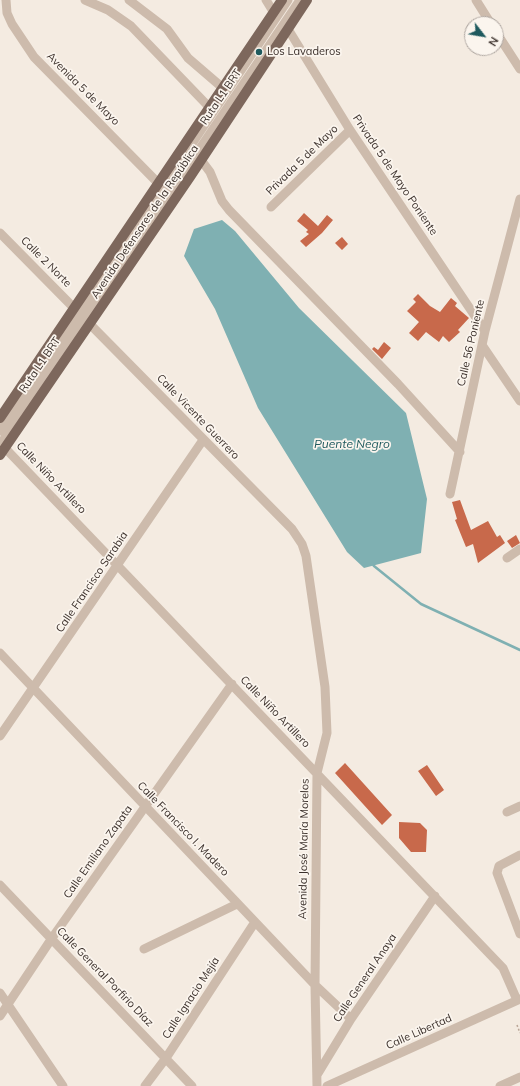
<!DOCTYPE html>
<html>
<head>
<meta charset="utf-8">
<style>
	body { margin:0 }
	#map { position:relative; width:520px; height:1086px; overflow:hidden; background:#f4ebe1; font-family:Mulish,sans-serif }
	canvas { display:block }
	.north { position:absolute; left:464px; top:16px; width:40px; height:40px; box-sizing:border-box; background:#fbf5ee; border:1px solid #aea6a0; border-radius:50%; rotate:121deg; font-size:11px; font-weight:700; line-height:16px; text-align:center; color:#3b302b }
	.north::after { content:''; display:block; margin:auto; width:14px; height:18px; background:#1f5a5e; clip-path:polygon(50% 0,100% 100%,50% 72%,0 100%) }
</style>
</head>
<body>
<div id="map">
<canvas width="520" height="1086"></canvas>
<div class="north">N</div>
</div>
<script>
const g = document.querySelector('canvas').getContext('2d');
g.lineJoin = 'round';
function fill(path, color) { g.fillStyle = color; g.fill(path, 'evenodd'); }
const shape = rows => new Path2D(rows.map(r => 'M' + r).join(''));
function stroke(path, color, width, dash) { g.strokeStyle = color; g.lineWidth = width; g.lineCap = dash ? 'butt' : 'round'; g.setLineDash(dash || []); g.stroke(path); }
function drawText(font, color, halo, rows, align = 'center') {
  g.font = font + ' Mulish,sans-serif'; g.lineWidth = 3.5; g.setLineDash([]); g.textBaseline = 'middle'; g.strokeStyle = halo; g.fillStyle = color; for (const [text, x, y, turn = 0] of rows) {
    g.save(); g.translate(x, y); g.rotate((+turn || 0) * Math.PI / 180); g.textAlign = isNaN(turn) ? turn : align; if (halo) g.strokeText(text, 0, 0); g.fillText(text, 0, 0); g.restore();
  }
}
fill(shape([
	[222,220,235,231,299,308,406,413,427,499,421,553,364,568,347,552,258,408,215,309,184,256,194,229]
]), '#7fb0b2');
stroke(shape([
	[372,563,374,566,421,604,520,650]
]), '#7fb0b2', 2.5);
fill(shape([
	[304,213,318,226,327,215,333,220,322,233,306,247,300,241,309,234,306,232,308,230,297,221],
	[342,237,348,244,342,250,335,243],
	[418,294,430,306,440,312,451,298,457,303,455,306,469,318,458,330,460,332,449,342,443,336,439,342,426,332,418,341,409,333,419,322,407,311,416,302,413,299],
	[384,342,391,348,382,359,372,349,374,347,378,350],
	[460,500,471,530,488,521,497,537,500,535,505,543,478,563,473,544,466,547,455,520,457,519,452,502],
	[516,535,520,543,512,548,507,541],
	[345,763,392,815,382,825,335,773],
	[427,765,444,790,436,796,418,771],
	[399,822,420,823,427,830,426,852,411,852,399,838]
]), '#c8694b');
stroke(shape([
	[517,1025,520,1033]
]), '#b9a596', 1.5, [2, 2]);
stroke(shape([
	[6,0,7,13,12,24,34,57,159,184],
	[85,0,108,10,131,26,210,108],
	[129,0,167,29,188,58,224,89],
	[266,0,274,13],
	[476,0,491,24],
	[288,29,350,130,485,331],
	[496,32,520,69],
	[201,160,210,172,222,201,229,210,398,384,460,452],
	[271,207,350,130],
	[0,233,292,529,302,544,306,556,325,687,327,733,317,773,315,985,317,1086],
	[482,345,520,401],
	[0,431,288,0],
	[0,445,300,0],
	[5,448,503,968,517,1000],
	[450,494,485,331,520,199],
	[507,558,520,549],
	[0,653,315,985,351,1019],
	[0,736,203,440],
	[507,812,520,806],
	[520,855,499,866,497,873,520,934],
	[0,885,192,1086],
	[144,949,237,904],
	[0,993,63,1086],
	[0,1016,52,938,232,684],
	[317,1075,351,1019,435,896],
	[145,1086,166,1058,255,922],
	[327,1086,520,999],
	[500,1086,520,1077]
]), '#cdbbac', 9);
stroke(shape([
	[0,418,282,0],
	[0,455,190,177,307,0]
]), '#7d675c', 10);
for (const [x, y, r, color] of [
	[259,52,4,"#1f5a5e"]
]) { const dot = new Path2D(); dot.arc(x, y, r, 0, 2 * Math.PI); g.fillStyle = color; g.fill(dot); stroke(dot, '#fbf5ee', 1.5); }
drawText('11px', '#3b302b', '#fbf5ee', [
	["Los Lavaderos",267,52]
], 'left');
drawText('11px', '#3b302b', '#fbf5ee', [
	["Avenida 5 de Mayo",83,89,45],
	["Ruta L1 BRT",221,97,-56],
	["Privada 5 de Mayo",302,160,-44],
	["Privada 5 de Mayo Poniente",395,175,56],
	["Avenida Defensores de la República",145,222,-56],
	["Calle 2 Norte",46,262,45],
	["Calle 56 Poniente",471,343,-77],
	["Ruta L1 BRT",40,365,-56],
	["Calle Vicente Guerrero",198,417,46],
	["Calle Niño Artillero",51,478,46],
	["Calle Francisco Sarabia",92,582,-56],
	["Calle Niño Artillero",275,712,46],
	["Calle Francisco I. Madero",183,829,46],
	["Avenida José María Morelos",304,849,-89],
	["Calle Emiliano Zapata",98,852,-55],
	["Calle General Porfirio Díaz",105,977,46],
	["Calle General Anaya",365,978,-56],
	["Calle Ignacio Mejía",191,998,-57],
	["Calle Libertad",419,1032,-24]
]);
drawText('italic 12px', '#1f5a5e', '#fbf5ee', [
	["Puente Negro",352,444]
]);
</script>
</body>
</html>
